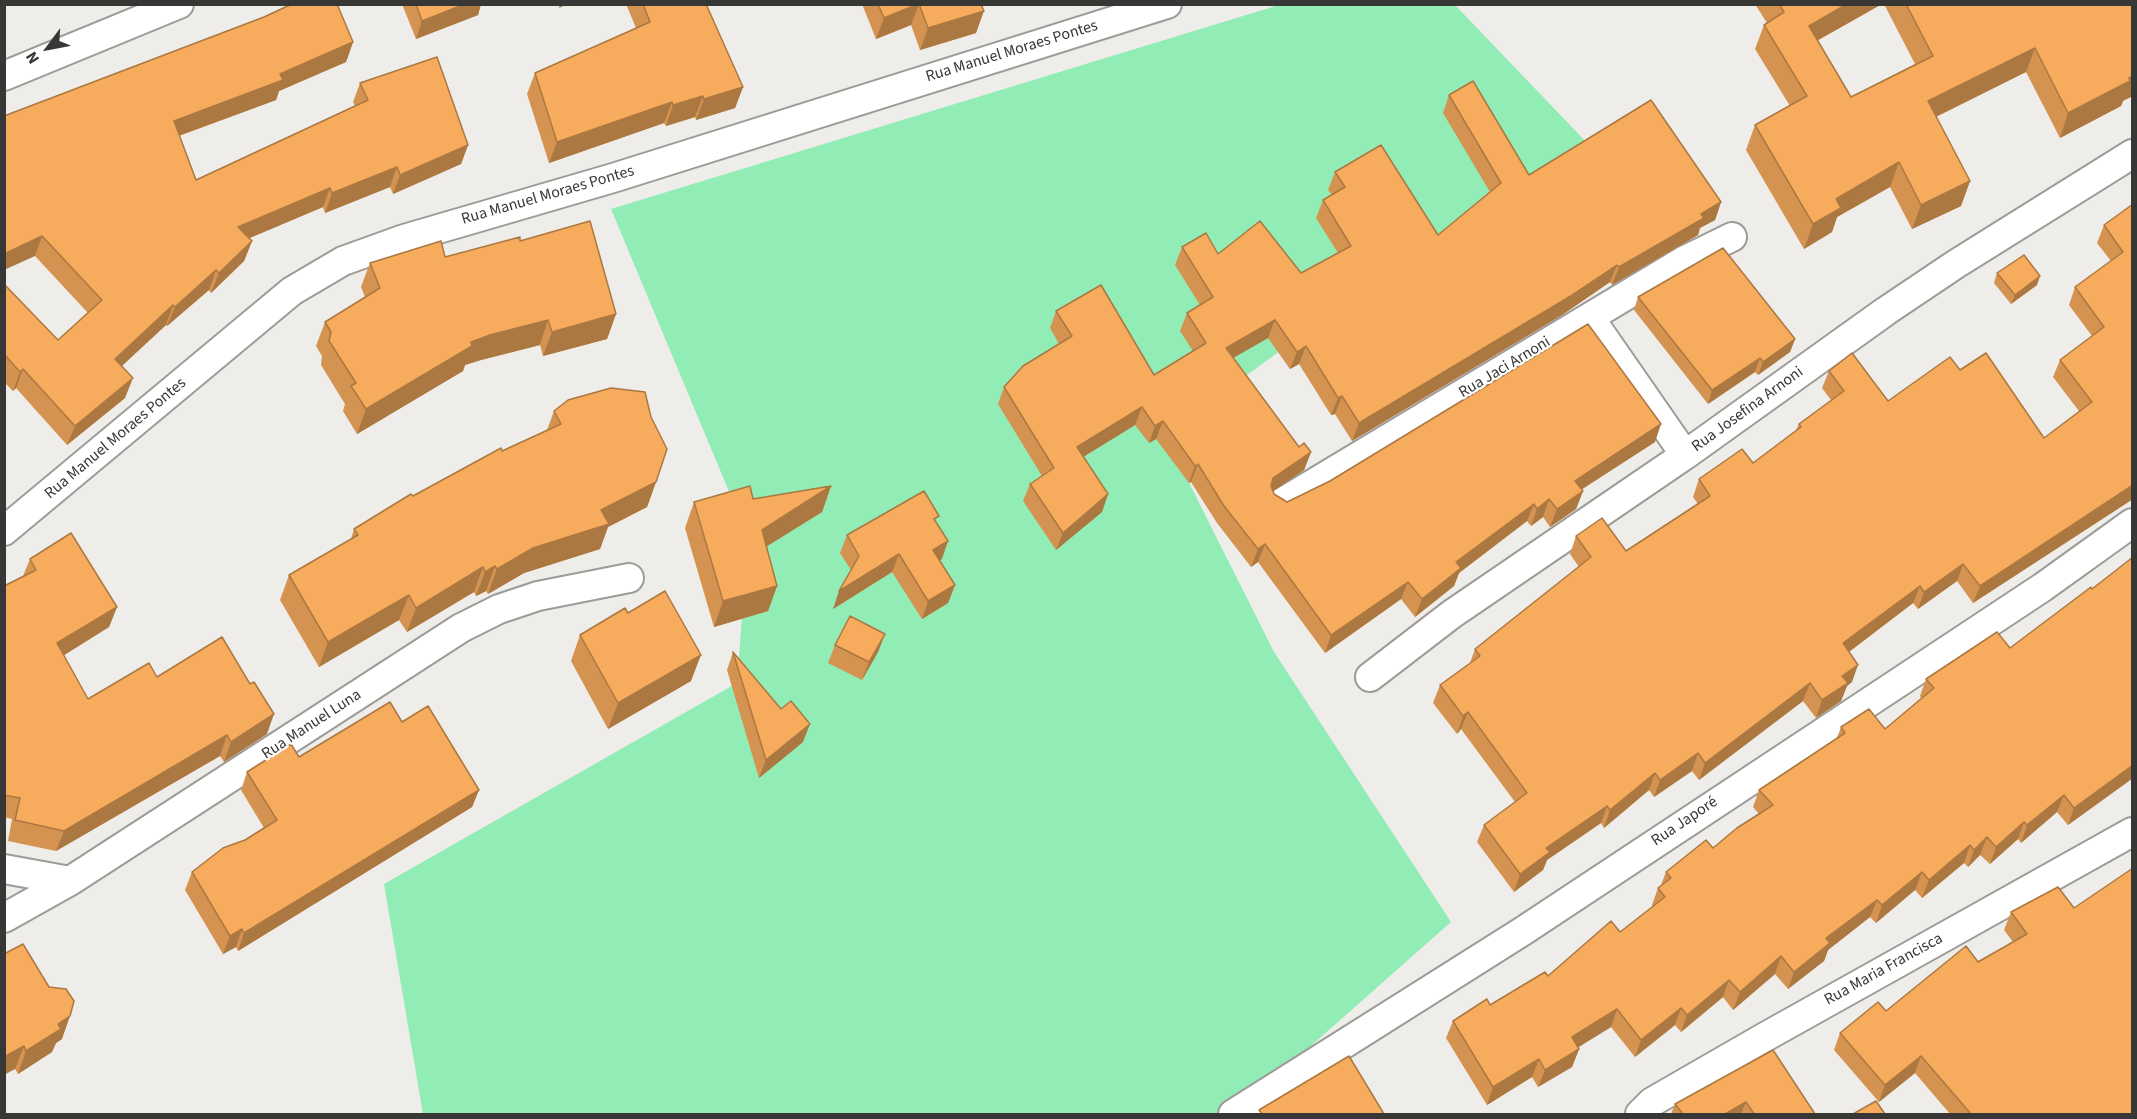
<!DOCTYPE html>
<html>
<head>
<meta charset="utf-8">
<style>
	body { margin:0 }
	#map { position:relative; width:2137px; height:1119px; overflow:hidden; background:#eeede9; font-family:"Source Sans 3",sans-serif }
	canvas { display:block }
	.frame { position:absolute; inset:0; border:6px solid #373735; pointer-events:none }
	.north { position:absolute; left:18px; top:18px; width:60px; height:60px; -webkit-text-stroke:4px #fff; paint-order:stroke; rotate:238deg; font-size:16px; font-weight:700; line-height:24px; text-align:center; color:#373735 }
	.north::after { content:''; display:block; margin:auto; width:21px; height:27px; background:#373735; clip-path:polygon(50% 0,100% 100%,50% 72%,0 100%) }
</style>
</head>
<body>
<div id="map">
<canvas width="2137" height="1119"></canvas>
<div class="frame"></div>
<div class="north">N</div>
</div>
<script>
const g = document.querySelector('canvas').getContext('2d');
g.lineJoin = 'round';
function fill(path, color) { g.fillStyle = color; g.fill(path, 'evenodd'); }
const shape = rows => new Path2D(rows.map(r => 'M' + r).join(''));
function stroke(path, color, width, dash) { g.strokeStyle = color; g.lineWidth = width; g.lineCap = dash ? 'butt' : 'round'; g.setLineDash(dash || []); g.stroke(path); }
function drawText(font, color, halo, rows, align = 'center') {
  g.font = font + ' "Source Sans 3",sans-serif'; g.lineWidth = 4.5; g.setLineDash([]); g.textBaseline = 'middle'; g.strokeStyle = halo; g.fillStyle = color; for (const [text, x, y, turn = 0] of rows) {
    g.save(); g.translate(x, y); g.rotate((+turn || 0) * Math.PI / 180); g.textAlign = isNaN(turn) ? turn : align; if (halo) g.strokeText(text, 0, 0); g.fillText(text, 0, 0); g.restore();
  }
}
fill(shape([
	[1279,5,1455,5,1592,148,1500,190,1165,435,1274,652,1451,922,1234,1114,423,1114,384,884,737,683,748,537,611,209]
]), '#92ecb5');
const minor = shape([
	[4,76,179,4],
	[1590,318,1685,455],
	[1281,503,1685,260,1732,237],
	[4,531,292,291,343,261,404,239,613,178,1167,4],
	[1370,677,1452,614,1685,455,1886,311,1956,264,2132,154],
	[4,869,70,881],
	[4,918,70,881,461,628,499,609,538,596,629,578],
	[1233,1114,1523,931,2043,587,2132,523],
	[1640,1114,1652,1102,1765,1037,2132,832]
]);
stroke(minor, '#9d9b97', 32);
stroke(minor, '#fff', 28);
fill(shape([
	[402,4,481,4,478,15,416,39],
	[626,4,706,4,743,87,735,108,696,120,695,117,666,126,664,123,549,163,527,94,535,73,636,28],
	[862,4,981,4,976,33,920,50,911,25,876,39],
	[1755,4,1882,4,1817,41,1851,97,1915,64,1884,4,2133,4,2123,101,2121,106,2060,138,2026,72,1936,117,1970,181,1961,206,1912,229,1890,187,1837,217,1832,232,1804,249,1746,150,1755,125,1790,106,1755,49,1764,25,1767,23],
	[353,42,346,62,279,91,276,100,179,136,196,180,355,106,353,102,360,83,468,145,461,164,393,194,390,187,325,213,323,207,249,238,252,241,244,261,211,293,209,290,167,326,166,325,121,366,125,398,67,445,16,388,13,391,4,382,4,284,58,340,88,313,35,256,4,116],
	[1449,95,1529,175,1721,202,1715,220,1700,228,1698,235,1612,285,1610,282,1562,315,1352,441,1335,414,1331,415,1299,364,1290,369,1268,338,1233,358,1299,447,1311,452,1304,470,1273,491,1274,494,1287,502,1655,442,1581,490,1583,491,1576,509,1550,527,1543,517,1531,526,1527,521,1459,573,1454,586,1415,617,1401,599,1325,653,1258,562,1251,567,1217,523,1191,482,1189,483,1156,439,1149,443,1135,425,1083,457,1108,494,1102,512,1056,550,1023,501,1030,484,1042,476,998,404,1004,387,1059,344,1050,328,1056,311,1154,375,1193,351,1180,331,1187,313,1200,305,1175,265,1182,247,1218,254,1301,273,1338,253,1316,218,1323,200,1332,195,1328,190,1335,172,1438,235,1490,192,1443,113],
	[2133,204,2133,499,1973,603,1957,581,1918,609,1913,603,1849,652,1852,682,1847,686,1841,701,1816,718,1803,701,1699,780,1692,771,1654,797,1649,790,1604,828,1601,823,1547,860,1543,870,1514,892,1477,842,1484,825,1515,802,1461,729,1457,734,1433,703,1440,685,1470,663,1475,649,1579,567,1570,554,1576,536,1626,551,1698,504,1693,497,1699,479,1753,463,1796,430,1799,424,1831,400,1822,388,1829,371,1888,401,1960,370,2044,438,2079,411,2053,377,2060,360,2092,336,2069,305,2075,287,2111,261,2097,243,2104,225],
	[520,241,616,314,607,339,543,356,540,345,481,360,465,365,463,371,357,434,343,411,345,404,321,365,322,356,316,346,325,322,365,297,361,287,370,263,445,257],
	[1997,273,2037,285,2011,304,1994,283],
	[1638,297,1795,339,1790,352,1758,375,1755,372,1708,404,1634,310],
	[554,411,656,482,647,507,608,527,600,549,524,573,488,594,486,591,476,596,474,592,407,632,399,620,319,667,280,600,289,575,351,539,354,529,413,496,502,451,547,430],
	[831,486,822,512,766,546,777,586,768,611,714,627,685,528,694,502,753,499],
	[936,523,942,559,939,560,955,585,948,603,922,619,892,572,833,609,851,570,840,553,847,535],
	[30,559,117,607,109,627,64,655,88,699,157,677,267,734,224,762,220,756,56,851,8,841,12,819,4,817,4,586,23,576],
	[2092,589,2133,778,2068,825,2057,812,2021,843,2018,839,1990,864,1980,855,1968,867,1964,863,1922,898,1915,890,1876,923,1870,917,1828,950,1824,961,1788,989,1775,974,1733,1010,1723,997,1681,1032,1675,1025,1635,1057,1611,1027,1578,1047,1579,1049,1572,1067,1538,1087,1532,1077,1487,1105,1446,1038,1453,1021,1490,1005,1548,976,1620,932,1653,907,1652,905,1658,888,1661,885,1666,872,1713,848,1759,814,1753,807,1759,790,1837,738,1841,727,1885,729,1921,698,1920,696,1926,679,2010,648],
	[628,613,691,681,608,729,571,661,580,635],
	[885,634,878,652,862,680,828,663,835,645],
	[733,652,803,742,759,778,727,670],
	[402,722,479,790,472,807,238,951,236,947,223,954,185,890,192,872,264,828,241,790,247,772,299,757],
	[2074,908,2133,1114,1950,1114,1915,1073,1879,1102,1834,1050,1840,1033,1886,1011,2013,942,2004,930,2011,912],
	[4,954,62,1039,56,1043,52,1052,18,1074,15,1069],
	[1773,1050,1815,1114,1671,1114,1675,1104]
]), '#d49350');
fill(shape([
	[465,4,481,4,478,15,416,39,422,21],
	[560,4,568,4,559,8],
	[919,4,911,25,876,39,884,18],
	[1847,4,1882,4,1800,50,1809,26],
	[984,11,976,33,920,50,928,28],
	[353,42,346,62,279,91,276,100,167,140,174,121],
	[2035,48,2026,72,1919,125,1928,101],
	[2133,76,2133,96,2123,101,2121,106,2060,138,2068,113],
	[743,87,735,108,696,120,704,99],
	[703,96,695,117,666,126,673,105],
	[672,102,664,123,549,163,557,142],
	[468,145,461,164,393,194,400,175],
	[1899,162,1890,187,1837,217,1832,232,1804,249,1813,224,1836,199],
	[397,167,390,187,325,213,332,193],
	[1970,181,1961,206,1912,229,1921,205],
	[330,188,323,207,231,246,238,227],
	[1721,202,1715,220,1700,228,1698,235,1612,285,1619,267],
	[42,236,35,256,4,270,4,254],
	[252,241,244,261,211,293,219,273],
	[1617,265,1610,282,1562,315,1352,441,1359,423],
	[216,270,209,290,167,326,175,307],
	[2040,276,2037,285,2011,304,2015,295],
	[173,305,166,325,108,379,115,359],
	[616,314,607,339,543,356,552,332],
	[548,320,540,345,481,360,465,365,463,371,357,434,366,409,471,342,490,335],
	[1275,320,1268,338,1219,366,1226,348],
	[1795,339,1790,352,1758,375,1763,362],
	[1306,346,1299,364,1290,369,1297,352],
	[1760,358,1755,372,1708,404,1712,390],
	[23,369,16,388,13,391,20,372],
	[133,378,125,398,67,445,75,426],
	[1342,396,1335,414,1331,415,1338,398],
	[1142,407,1135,425,1070,465,1077,447],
	[1163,421,1156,439,1149,443,1155,426],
	[1661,424,1655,442,1568,498,1575,481],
	[1311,452,1304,470,1266,496,1273,478],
	[1198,464,1191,482,1189,483,1195,466],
	[656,482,647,507,608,527,600,549,524,573,488,594,497,569,601,510],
	[2133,485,2133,499,1973,603,1980,586],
	[831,486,822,512,753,555,762,530],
	[1583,491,1576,509,1550,527,1557,509],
	[1108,494,1102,512,1056,550,1063,533],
	[1549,499,1543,517,1531,526,1537,509],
	[1534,504,1527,521,1459,573,1454,586,1415,617,1422,599,1456,562],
	[948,541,942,559,926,568,933,550],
	[1265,544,1258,562,1251,567,1258,549],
	[899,554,892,572,833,609,839,591],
	[1963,564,1957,581,1918,609,1924,592],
	[495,566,486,591,476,596,485,572],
	[483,567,474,592,407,632,416,608],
	[1408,582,1401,599,1325,653,1331,635],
	[955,585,948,603,922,619,928,601],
	[777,586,768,611,714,627,723,601],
	[1920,586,1913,603,1837,661,1843,643],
	[409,595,399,620,319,667,328,642],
	[117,607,109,627,50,664,57,643],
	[885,634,878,652,862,680,869,662],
	[701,655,691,681,608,729,618,703],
	[1858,665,1852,682,1847,686,1841,701,1816,718,1822,700,1842,676],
	[1810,683,1803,701,1699,780,1705,763],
	[1468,712,1461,729,1457,734,1463,716],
	[274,714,267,734,224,762,231,742],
	[810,724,803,742,759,778,766,760],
	[227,735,220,756,56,851,64,831],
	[1698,753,1692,771,1654,797,1660,780],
	[2133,765,2133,778,2068,825,2074,808],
	[1655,773,1649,790,1604,828,1610,810],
	[479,790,472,807,238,951,244,933],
	[2064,795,2057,812,2021,843,2027,825],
	[1607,806,1601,823,1547,860,1543,870,1514,892,1520,874,1546,848],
	[2024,822,2018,839,1990,864,1996,847],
	[1987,837,1980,855,1968,867,1974,850],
	[1970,845,1964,863,1922,898,1929,880],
	[1922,872,1915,890,1876,923,1882,905],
	[1877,900,1870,917,1828,950,1824,961,1788,989,1794,972,1826,938],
	[242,929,236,947,223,954,230,936],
	[1781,956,1775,974,1733,1010,1740,992],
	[1729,980,1723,997,1681,1032,1687,1015],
	[1681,1008,1675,1025,1635,1057,1641,1040],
	[1617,1009,1611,1027,1566,1055,1572,1037],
	[70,1016,62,1039,56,1043,52,1052,18,1074,26,1051,58,1024],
	[24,1046,15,1069,4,1075,4,1057],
	[1579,1049,1572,1067,1538,1087,1545,1070],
	[1921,1056,1915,1073,1879,1102,1885,1085],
	[1539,1059,1532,1077,1487,1105,1493,1087],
	[1746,1102,1741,1114,1725,1114]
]), '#ac7841');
const building = shape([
	[292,4,337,4,353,42,280,74,283,80,174,121,196,180,368,100,360,83,437,57,468,145,400,175,397,167,332,193,330,188,238,227,252,241,219,273,216,270,175,307,173,305,115,359,133,378,75,426,23,369,20,372,4,354,4,284,58,340,102,300,42,236,4,254,4,116,264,17,292,4],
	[416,4,465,4,422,21,416,4],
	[643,4,706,4,743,87,704,99,703,96,673,105,672,102,557,142,535,73,650,22,643,4],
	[878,4,918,4,884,18,878,4],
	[919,4,981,4,984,11,928,28,919,4],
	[1779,4,1847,4,1809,26,1851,97,1933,56,1906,4,2133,4,2133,76,2129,78,2130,81,2068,113,2035,48,1928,101,1970,181,1921,205,1899,162,1836,199,1841,208,1813,224,1755,125,1807,96,1764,25,1784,12,1779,4],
	[1473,81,1529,175,1651,100,1721,202,1701,214,1704,218,1619,267,1617,265,1569,297,1359,423,1342,396,1338,398,1306,346,1297,352,1275,320,1226,348,1299,447,1304,443,1311,452,1273,478,1271,486,1274,494,1287,502,1330,481,1588,324,1661,424,1575,481,1583,491,1557,509,1549,499,1537,509,1534,504,1456,562,1461,568,1422,599,1408,582,1331,635,1265,544,1258,549,1224,506,1198,464,1195,466,1163,421,1155,426,1142,407,1077,447,1108,494,1063,533,1030,484,1054,468,1004,387,1023,366,1072,336,1056,311,1101,285,1154,375,1206,343,1187,313,1213,297,1182,247,1206,233,1218,254,1260,221,1301,273,1351,246,1323,200,1345,187,1335,172,1381,145,1438,235,1501,183,1449,95,1473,81],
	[2133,204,2133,485,1980,586,1963,564,1924,592,1920,586,1843,643,1858,665,1842,676,1848,683,1822,700,1810,683,1705,763,1698,753,1660,780,1655,773,1610,810,1607,806,1546,848,1550,852,1520,874,1484,825,1527,793,1468,712,1463,716,1440,685,1480,656,1475,649,1591,557,1576,536,1602,518,1626,551,1710,496,1699,479,1742,449,1753,463,1801,427,1799,424,1844,391,1829,371,1852,353,1888,401,1950,357,1960,370,1986,353,2044,438,2092,402,2060,360,2104,327,2075,287,2123,252,2104,225,2133,204],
	[590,221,616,314,552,332,548,320,490,335,471,342,472,346,366,409,351,386,356,383,329,341,331,332,325,322,380,288,370,263,441,241,445,257,520,237,520,241,590,221],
	[1723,248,1795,339,1763,362,1760,358,1712,390,1638,297,1723,248],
	[2024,255,2040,276,2015,295,1997,273,2024,255],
	[611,388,645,392,651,417,667,449,656,482,601,510,609,524,533,548,497,569,495,566,485,572,483,567,416,608,409,595,328,642,289,575,358,535,354,529,411,494,413,496,501,448,502,451,561,424,554,411,568,400,611,388],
	[750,486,753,499,831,486,762,530,777,586,723,601,694,502,750,486],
	[924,491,939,516,934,519,948,541,933,550,955,585,928,601,899,554,839,591,859,556,847,535,924,491],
	[71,533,117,607,57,643,88,699,149,663,157,677,222,637,250,684,254,682,274,714,231,742,227,735,64,831,15,820,20,798,4,795,4,586,36,570,30,559,71,533],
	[2133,557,2133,765,2074,808,2064,795,2027,825,2024,822,1996,847,1987,837,1974,850,1970,845,1929,880,1922,872,1882,905,1877,900,1826,938,1830,943,1794,972,1781,956,1740,992,1729,980,1687,1015,1681,1008,1641,1040,1617,1009,1572,1037,1579,1049,1545,1070,1539,1059,1493,1087,1453,1021,1487,999,1490,1005,1545,972,1548,976,1611,921,1620,932,1665,897,1658,888,1671,878,1666,872,1706,840,1713,848,1737,828,1773,805,1759,790,1845,733,1841,727,1869,709,1885,729,1934,688,1926,679,1997,632,2010,648,2091,587,2092,589,2133,557],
	[665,591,701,655,618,703,580,635,625,608,628,613,665,591],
	[850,616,885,634,869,662,835,645,850,616],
	[733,652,781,709,791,701,810,724,766,760,733,652],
	[390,702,402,722,428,706,479,790,244,933,242,929,230,936,192,872,223,848,245,840,277,820,247,772,291,744,299,757,390,702],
	[2133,868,2133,1114,1971,1114,1921,1056,1885,1085,1840,1033,1878,1002,1886,1011,1966,946,1978,962,2027,934,2011,912,2058,887,2074,908,2133,868],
	[23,944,49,987,66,989,74,1001,70,1016,58,1024,61,1029,26,1051,24,1046,4,1057,4,954,23,944],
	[1773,1050,1815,1114,1754,1114,1746,1102,1725,1114,1683,1114,1675,1104,1773,1050],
	[1349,1056,1384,1114,1262,1114,1259,1110,1349,1056],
	[1876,1101,1885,1114,1853,1114,1876,1101]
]);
fill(building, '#f6ab5d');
stroke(building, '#ac7841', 1.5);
drawText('16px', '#373735', '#fff', [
	["Rua Manuel Moraes Pontes",1012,52,-17],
	["Rua Manuel Moraes Pontes",548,196,-16],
	["Rua Jaci Arnoni",1505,368,-31],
	["Rua Josefina Arnoni",1748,410,-36],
	["Rua Manuel Moraes Pontes",116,439,-40],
	["Rua Manuel Luna",312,725,-33],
	["Rua Japoré",1685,822,-34],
	["Rua Maria Francisca",1884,970,-29]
]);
</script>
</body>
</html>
